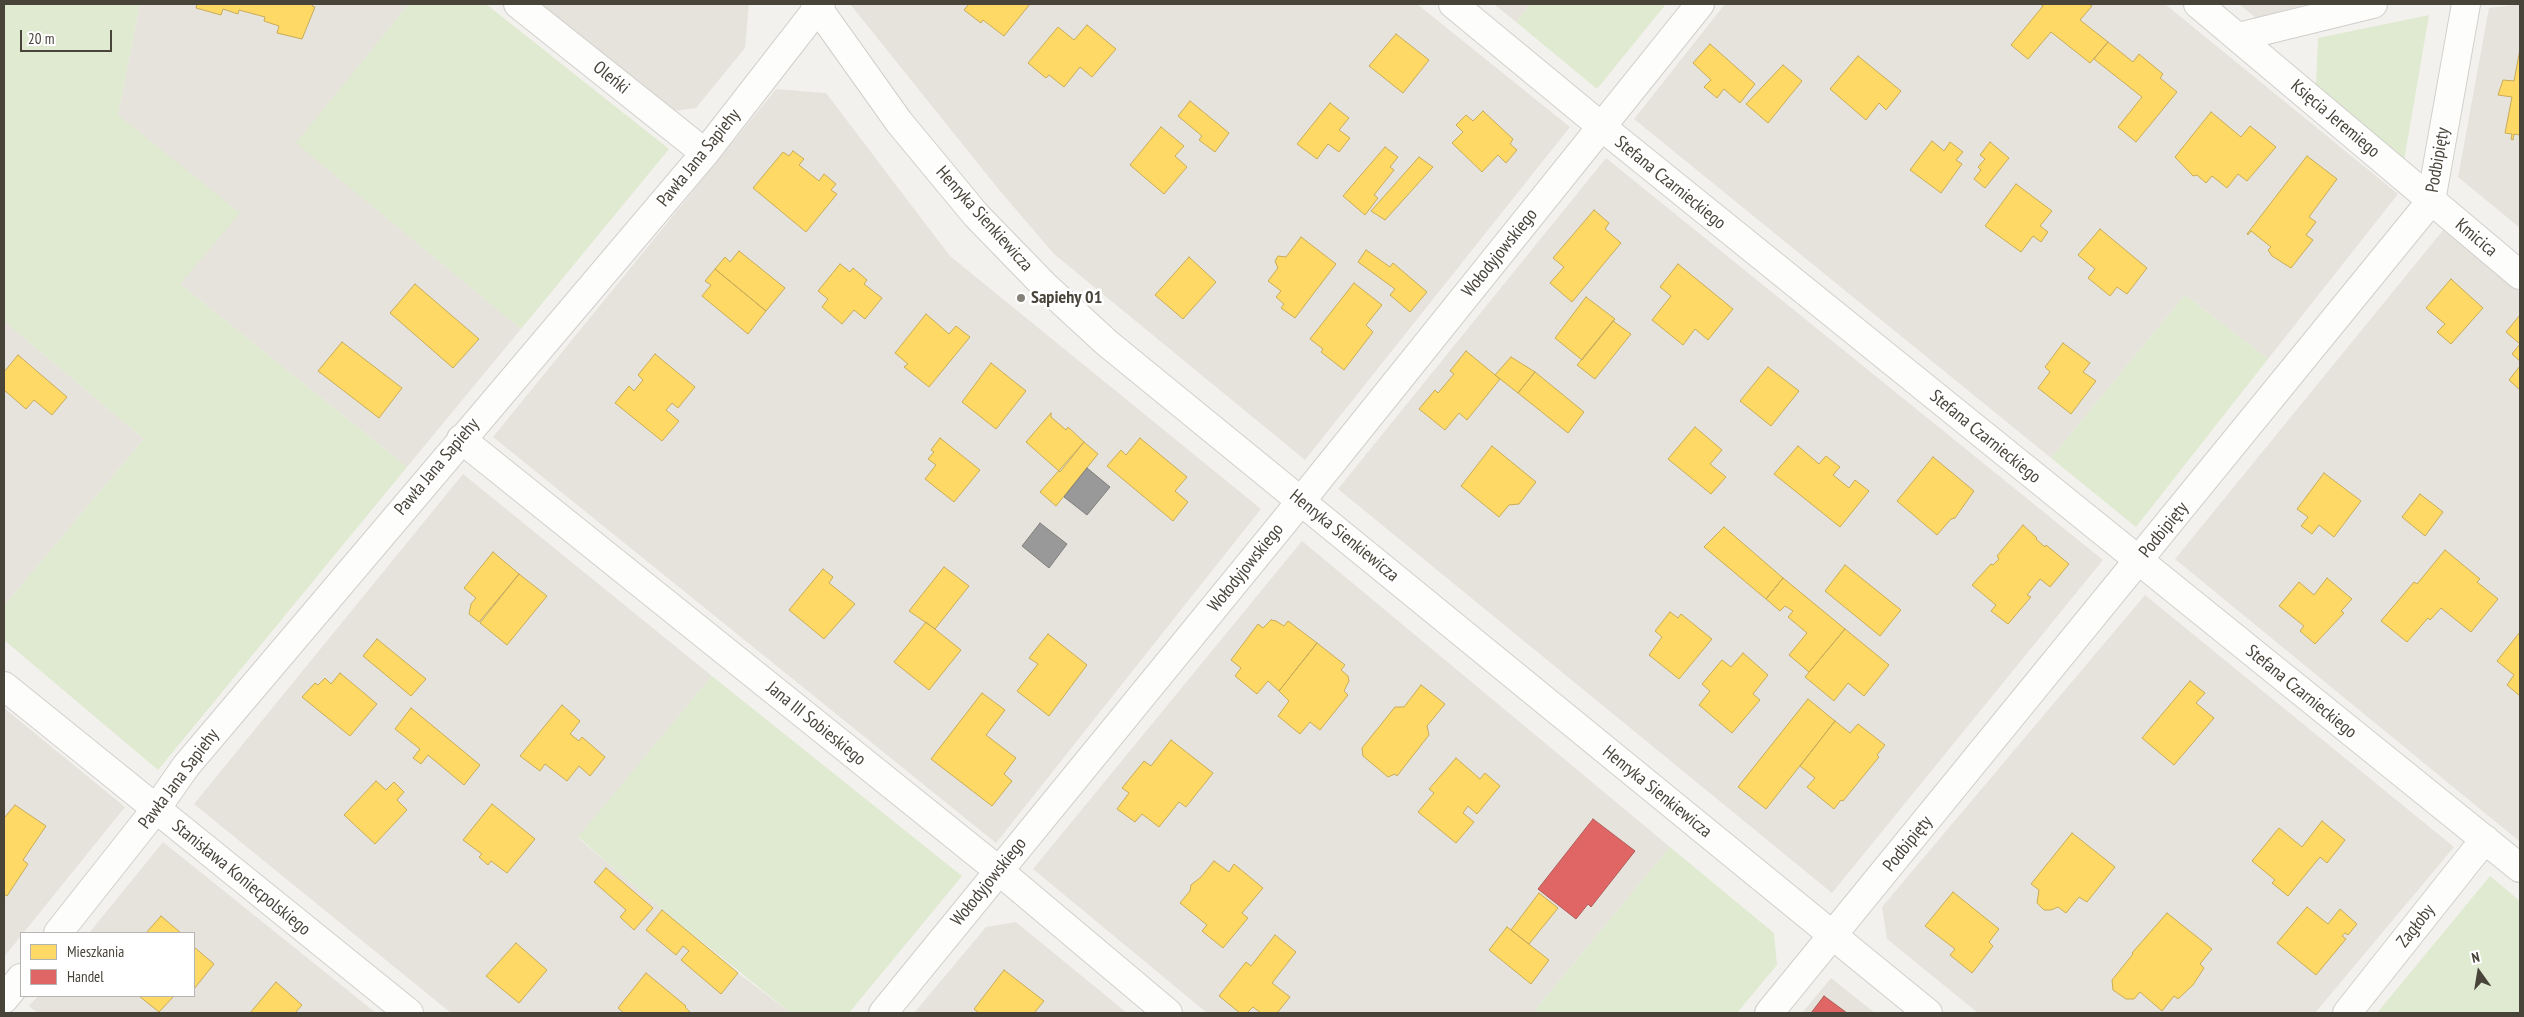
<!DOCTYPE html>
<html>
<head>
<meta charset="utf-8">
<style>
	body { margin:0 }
	#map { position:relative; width:2524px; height:1017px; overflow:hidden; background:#f3f1ee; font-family:"PT Sans Narrow",sans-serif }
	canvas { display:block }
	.frame { position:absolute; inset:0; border:5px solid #49443a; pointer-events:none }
	.legend { position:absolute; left:20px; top:932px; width:175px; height:65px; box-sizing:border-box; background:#fff; border:1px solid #b6b4b0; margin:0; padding:6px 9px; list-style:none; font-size:15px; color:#49443a }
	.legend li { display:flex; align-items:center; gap:10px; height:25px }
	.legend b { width:25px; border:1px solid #b6b4b0 }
	.north { position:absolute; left:2454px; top:947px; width:50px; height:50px; -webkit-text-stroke:4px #fff; paint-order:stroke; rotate:347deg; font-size:14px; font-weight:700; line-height:20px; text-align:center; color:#49443a }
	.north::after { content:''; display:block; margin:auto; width:18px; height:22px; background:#49443a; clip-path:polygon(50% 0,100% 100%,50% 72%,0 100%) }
	.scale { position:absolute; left:20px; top:30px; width:92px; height:22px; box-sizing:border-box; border:2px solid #49443a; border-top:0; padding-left:6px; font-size:15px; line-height:18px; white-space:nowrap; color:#49443a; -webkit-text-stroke:4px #fff; paint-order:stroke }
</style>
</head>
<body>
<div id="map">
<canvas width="2524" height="1017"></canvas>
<div class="frame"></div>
<ul class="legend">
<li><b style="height:14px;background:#ffd966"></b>Mieszkania</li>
<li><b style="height:14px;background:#e06666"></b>Handel</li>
</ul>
<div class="north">N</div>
<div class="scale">20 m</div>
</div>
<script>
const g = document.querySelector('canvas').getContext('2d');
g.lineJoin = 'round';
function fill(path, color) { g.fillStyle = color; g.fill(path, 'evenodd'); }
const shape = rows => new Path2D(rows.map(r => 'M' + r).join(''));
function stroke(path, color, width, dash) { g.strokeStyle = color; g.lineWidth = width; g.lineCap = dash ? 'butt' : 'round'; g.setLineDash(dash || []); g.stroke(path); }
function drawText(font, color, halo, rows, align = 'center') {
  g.font = font + ' "PT Sans Narrow",sans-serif'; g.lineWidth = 5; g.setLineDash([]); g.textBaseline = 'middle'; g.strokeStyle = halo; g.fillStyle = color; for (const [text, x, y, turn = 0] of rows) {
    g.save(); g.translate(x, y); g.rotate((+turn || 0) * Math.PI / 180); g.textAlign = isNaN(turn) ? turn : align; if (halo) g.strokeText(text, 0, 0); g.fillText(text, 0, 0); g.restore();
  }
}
fill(shape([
	[140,4,409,4,297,143,521,329,407,467,180,284,118,115],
	[533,4,749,4,745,48,696,108,666,112],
	[850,4,1417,4,1570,127,1305,460,1054,254,1000,191],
	[1494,4,1531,4,1516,22],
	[1725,4,2165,4,2398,194,2268,359,2185,295,2051,458,1634,119],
	[2239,4,2308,4,2256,18],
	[2520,4,2520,228,2458,177,2489,8],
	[776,89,826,93,950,256,1261,509,996,843,493,437],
	[1606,158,2103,560,1832,893,1338,489],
	[2444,229,2520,292,2519,841,2175,559],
	[4,321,144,439,4,606],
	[463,474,712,676,578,838,738,973,791,1013,451,1013,194,804],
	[1302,541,1670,847,1536,1009,1540,1013,1207,1013,1033,869],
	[2145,595,2454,847,2315,1013,1978,1013,1887,939,1882,907],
	[4,708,125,807,4,957],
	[163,842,376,1013,38,1013,29,1006,38,996,194,996,194,933,89,933],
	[1016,922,1127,1013,914,1013,986,927],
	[1831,978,1875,1013,1802,1013]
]), '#e6e3dc');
fill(shape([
	[4,4,140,4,118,115,240,213,180,284,407,467,158,770,4,640,4,606,144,439,4,321],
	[409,4,486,4,669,149,521,329,296,143],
	[1531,4,1666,4,1597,89,1516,22],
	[2429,15,2404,161,2316,84,2318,38],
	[2185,295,2268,359,2136,527,2051,458],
	[712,676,962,876,849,1013,791,1013,662,910,578,837],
	[1670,847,1774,933,1777,965,1737,1013,1540,1013,1536,1009],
	[2490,876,2520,901,2520,1013,2377,1013]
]), '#dfead0');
const homes = shape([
	[197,4,313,4,312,6,315,7,302,39,277,33,279,26,264,21,265,17,239,10,238,14,223,9,221,15,196,8,197,4],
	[969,4,1030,4,1004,36,983,20,981,23,964,10,969,4],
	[2040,4,2089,4,2092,6,2080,20,2108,42,2090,63,2051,32,2028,59,2011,45,2043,6,2040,4],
	[1087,25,1116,49,1092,77,1080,67,1064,87,1049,75,1046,78,1028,63,1058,27,1074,40,1087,25],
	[1396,34,1429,60,1403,93,1369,66,1396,34],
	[2108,42,2133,62,2139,54,2163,74,2160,78,2177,92,2136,142,2118,127,2142,97,2094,59,2108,42],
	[1710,44,1755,84,1740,103,1724,89,1717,98,1704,87,1711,80,1693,63,1710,44],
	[2520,49,2520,135,2514,134,2513,140,2511,139,2512,134,2505,133,2512,97,2498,95,2503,80,2514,81,2520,49],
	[1858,56,1901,91,1886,110,1879,103,1866,120,1830,89,1858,56],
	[1783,65,1802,81,1768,123,1746,104,1783,65],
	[1190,101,1229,133,1215,152,1199,140,1202,136,1178,116,1190,101],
	[1330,103,1349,118,1339,130,1350,138,1339,152,1328,144,1317,159,1297,144,1330,103],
	[1483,111,1513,139,1510,144,1517,150,1506,163,1498,155,1482,172,1452,143,1463,132,1456,125,1466,115,1473,121,1483,111],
	[2211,112,2241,137,2250,126,2276,147,2247,181,2238,174,2227,188,2212,176,2206,183,2197,175,2193,176,2175,157,2211,112],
	[1161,127,1184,146,1175,156,1187,167,1164,194,1130,165,1161,127],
	[1932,141,1944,151,1950,142,1963,152,1956,160,1962,164,1941,193,1910,170,1932,141],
	[1990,142,2009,158,1985,188,1974,179,1981,170,1978,167,1985,159,1980,155,1990,142],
	[1385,147,1398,157,1390,167,1394,170,1374,195,1378,198,1365,215,1343,196,1385,147],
	[793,151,804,159,799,165,819,181,824,174,836,184,831,190,837,194,806,232,753,188,783,152,789,156,793,151],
	[2307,156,2337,179,2309,217,2316,222,2306,235,2313,240,2291,268,2272,256,2268,250,2271,247,2251,231,2248,235,2247,234,2307,156],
	[1419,157,1433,167,1385,220,1371,211,1419,157],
	[2016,184,2052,211,2040,226,2048,232,2041,242,2033,236,2021,252,1985,226,2016,184],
	[1594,210,1609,223,1605,229,1621,243,1572,302,1550,283,1564,267,1553,258,1594,210],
	[2100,229,2147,268,2127,294,2117,287,2110,296,2088,278,2095,269,2078,255,2100,229],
	[1301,237,1336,264,1295,318,1281,308,1284,304,1276,297,1281,291,1268,281,1278,268,1275,261,1278,256,1286,257,1301,237],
	[1366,250,1390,267,1393,263,1427,292,1410,312,1390,295,1395,289,1358,262,1366,250],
	[739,251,785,288,766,311,715,269,725,257,730,262,739,251],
	[1189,257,1216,282,1183,319,1155,295,1189,257],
	[840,264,850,272,853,268,867,280,864,284,882,298,865,319,854,310,842,324,822,307,828,299,818,291,840,264],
	[1678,264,1733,309,1708,340,1695,329,1683,345,1652,320,1671,296,1660,287,1678,264],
	[715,269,766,311,748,334,702,296,711,285,705,281,715,269],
	[2451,279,2483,308,2451,344,2437,332,2445,324,2426,308,2451,279],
	[1354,283,1382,305,1366,325,1373,332,1344,370,1321,352,1323,349,1310,339,1354,283],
	[415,284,479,339,453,368,390,313,415,284],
	[1586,297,1615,319,1582,360,1555,338,1586,297],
	[926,314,949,334,956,326,970,337,929,387,904,367,908,364,895,353,926,314],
	[2520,315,2520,344,2506,332,2520,315],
	[1613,321,1631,334,1595,379,1577,365,1613,321],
	[342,342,402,388,379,418,318,371,342,342],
	[2063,343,2090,363,2083,372,2096,381,2071,414,2038,388,2050,372,2045,367,2063,343],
	[2520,344,2520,361,2512,354,2520,344],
	[1466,351,1500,379,1467,420,1459,413,1445,430,1419,409,1435,390,1438,393,1454,374,1450,371,1466,351],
	[655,354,695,387,678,408,672,403,666,410,679,421,662,441,615,403,629,386,634,391,643,380,638,375,655,354],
	[18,355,67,397,52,415,34,400,26,409,4,390,4,372,18,355],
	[1511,357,1535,372,1518,393,1495,375,1511,357],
	[991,363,1026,391,996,429,962,402,991,363],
	[2520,366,2520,390,2509,380,2520,366],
	[1768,367,1799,391,1771,426,1740,401,1768,367],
	[1535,372,1584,412,1568,433,1518,393,1535,372],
	[1051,413,1051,417,1066,430,1068,427,1084,442,1060,472,1026,442,1051,413],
	[1695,427,1722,450,1710,464,1726,477,1711,494,1668,459,1695,427],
	[940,438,980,470,954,502,925,479,936,465,928,459,934,452,931,450,940,438],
	[1140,438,1187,477,1175,491,1188,502,1173,521,1107,466,1121,450,1126,455,1140,438],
	[1084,442,1098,454,1056,506,1040,492,1084,442],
	[1492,446,1536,482,1519,504,1509,505,1499,517,1461,486,1492,446],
	[1798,446,1819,464,1826,456,1840,467,1833,475,1849,488,1855,480,1869,491,1840,527,1774,474,1798,446],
	[1933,457,1974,491,1955,518,1951,519,1937,535,1897,501,1933,457],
	[2324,473,2361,501,2334,537,2319,525,2312,534,2301,526,2308,517,2297,509,2324,473],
	[2420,494,2443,512,2425,536,2402,517,2420,494],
	[2023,525,2037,538,2036,539,2045,547,2046,545,2069,564,2050,587,2040,579,2027,595,2031,597,2008,624,1991,611,1996,605,1972,585,1991,564,1993,565,1999,559,1997,556,2023,525],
	[1724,527,1783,578,1766,599,1704,547,1724,527],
	[2445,550,2480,579,2477,582,2498,599,2471,632,2441,608,2430,620,2428,618,2407,642,2381,621,2414,582,2417,584,2445,550],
	[493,552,519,574,479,622,469,614,471,604,476,598,464,588,493,552],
	[1845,565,1901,610,1880,636,1825,591,1845,565],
	[944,567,969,586,935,629,909,611,944,567],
	[823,569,833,577,829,583,855,604,824,639,789,610,823,569],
	[519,574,547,596,507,645,480,623,519,574],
	[1783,578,1845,629,1809,672,1789,655,1807,633,1788,617,1793,611,1785,606,1780,611,1766,599,1783,578],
	[2327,578,2352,599,2341,611,2344,613,2315,644,2300,631,2304,626,2279,606,2299,582,2314,595,2327,578],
	[1670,612,1678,618,1681,614,1712,639,1679,679,1649,655,1662,637,1655,631,1670,612],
	[1271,620,1276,621,1284,626,1288,621,1317,643,1279,691,1268,681,1257,694,1235,676,1241,668,1231,660,1258,624,1263,628,1271,620],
	[926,622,961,650,929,690,894,662,926,622],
	[1845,629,1889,665,1864,696,1848,683,1834,701,1805,677,1845,629],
	[2520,632,2520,696,2507,685,2514,675,2497,661,2520,632],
	[1048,634,1087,665,1049,716,1017,691,1038,664,1029,658,1048,634],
	[377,639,426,679,411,696,363,656,377,639],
	[1317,643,1345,665,1341,670,1348,676,1349,681,1344,691,1348,695,1320,730,1310,722,1300,734,1278,716,1289,701,1279,691,1317,643],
	[1743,653,1768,675,1753,694,1760,700,1732,733,1699,705,1710,691,1702,684,1722,660,1731,667,1743,653],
	[340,673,377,704,350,736,302,697,315,683,318,685,325,678,331,684,340,673],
	[2190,681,2205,693,2196,703,2214,718,2174,765,2142,738,2190,681],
	[1421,685,1445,704,1427,726,1429,735,1397,776,1395,774,1388,777,1363,756,1362,748,1395,707,1404,707,1421,685],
	[982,693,1005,710,986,735,1016,758,1004,774,1012,781,992,806,931,759,982,693],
	[1808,699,1835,721,1766,809,1738,787,1808,699],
	[562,705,580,721,570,734,579,741,582,737,605,757,590,776,579,766,567,781,545,764,540,771,520,756,562,705],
	[411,708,480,765,464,785,428,755,421,764,413,758,420,749,395,729,411,708],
	[1835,721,1850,733,1858,724,1885,745,1877,755,1879,757,1843,801,1841,800,1834,809,1807,787,1815,778,1800,766,1835,721],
	[1171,740,1213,773,1186,807,1179,802,1159,827,1142,814,1135,822,1117,809,1129,793,1122,788,1144,761,1151,766,1171,740],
	[1456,758,1480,779,1485,773,1500,786,1477,814,1468,806,1463,813,1474,822,1456,843,1418,812,1434,793,1429,789,1456,758],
	[376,781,386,790,394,782,404,792,397,800,407,810,375,844,344,815,376,781],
	[492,804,535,839,507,873,491,861,488,865,479,857,482,854,463,840,492,804],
	[15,805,46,826,23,860,28,864,7,896,4,894,4,818,15,805],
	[2322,821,2345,840,2327,863,2320,857,2288,896,2272,883,2275,880,2252,861,2279,828,2302,847,2322,821],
	[2072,833,2115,867,2087,902,2079,897,2066,913,2058,907,2051,910,2044,910,2037,903,2039,890,2031,884,2072,833],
	[1214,861,1229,872,1234,864,1263,888,1242,913,1248,918,1223,948,1202,931,1207,925,1180,903,1190,891,1191,885,1201,877,1214,861],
	[606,868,653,908,634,930,620,917,626,910,594,882,606,868],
	[1953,892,1999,929,1989,942,1993,946,1972,973,1950,955,1955,949,1925,926,1953,892],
	[1539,893,1558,908,1529,944,1511,930,1539,893],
	[2307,907,2328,924,2340,909,2357,924,2348,935,2345,933,2342,936,2346,939,2316,975,2277,943,2307,907],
	[662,910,738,973,721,994,681,960,689,951,683,946,676,955,646,930,662,910],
	[2167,913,2212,949,2200,964,2204,968,2193,985,2178,999,2174,996,2162,1011,2140,992,2134,999,2126,999,2113,990,2112,980,2133,954,2132,953,2167,913],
	[161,916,181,933,146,933,161,916],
	[1507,927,1549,960,1531,984,1489,950,1507,927],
	[1275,935,1296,952,1272,983,1290,997,1277,1013,1261,1013,1253,1007,1247,1013,1240,1013,1219,996,1246,962,1251,966,1275,935],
	[516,943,547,970,519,1003,486,976,516,943],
	[194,947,214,964,194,989,194,947],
	[1004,970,1044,1001,1034,1013,979,1013,974,1009,1004,970],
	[646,973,686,1006,685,1007,691,1013,624,1013,618,1008,646,973],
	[276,982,302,1005,295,1013,250,1013,276,982],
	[139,996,174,996,159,1012,139,996]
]);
fill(homes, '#ffd966');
stroke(homes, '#c8ac59', 1);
const shops = shape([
	[1593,819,1635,851,1591,907,1588,904,1576,919,1538,889,1593,819],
	[1824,996,1847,1013,1811,1013,1824,996]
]);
fill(shops, '#e06666');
stroke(shops, '#b35c59', 1);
const industry = shape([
	[1087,468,1110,487,1087,515,1064,497,1087,468],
	[1040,523,1067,544,1049,568,1022,546,1040,523]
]);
fill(industry, '#999');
stroke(industry, '#81807c', 1);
const minor = shape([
	[518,4,705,153],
	[1453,4,1602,127,2520,868],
	[2198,4,2520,275],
	[2238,37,2373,4],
	[461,439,998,870,1168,1013],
	[4,686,409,1013],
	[58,933,156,809,186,766,705,153,821,4],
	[4,999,21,978],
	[883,1013,1301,501,1700,4],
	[1769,1013,2431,201,2466,4],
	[2347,1013,2485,839]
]);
const tertiary = shape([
	[815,4,899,122,976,215,1044,285,1107,343,1928,1013]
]);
stroke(minor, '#d1cfcc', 30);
stroke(tertiary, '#d1cfcc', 30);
stroke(minor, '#fdfdfc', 28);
stroke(tertiary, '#fdfdfc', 28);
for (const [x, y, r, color] of [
	[1021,298,5,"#848179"]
]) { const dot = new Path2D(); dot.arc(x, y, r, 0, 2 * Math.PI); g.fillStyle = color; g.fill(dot); stroke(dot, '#fff', 2); }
drawText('18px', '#49443a', '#fff', [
	["Oleńki",611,78,39],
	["Księcia Jeremiego",2335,119,40],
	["Pawła Jana Sapiehy",699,158,-51],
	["Podbipięty",2438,160,-80],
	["Stefana Czarnieckiego",1670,183,39],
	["Henryka Sienkiewicza",984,219,48],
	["Kmicica",2476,238,40],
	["Wołodyjowskiego",1500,253,-51],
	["Stefana Czarnieckiego",1985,437,39],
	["Pawła Jana Sapiehy",437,467,-50],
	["Podbipięty",2164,530,-51],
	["Henryka Sienkiewicza",1344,536,39],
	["Wołodyjowskiego",1246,568,-51],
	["Stefana Czarnieckiego",2301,692,39],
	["Jana III Sobieskiego",816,724,39],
	["Pawła Jana Sapiehy",179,779,-53],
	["Henryka Sienkiewicza",1657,792,39],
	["Podbipięty",1908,844,-51],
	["Stanisława Koniecpolskiego",241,878,39],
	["Wołodyjowskiego",989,882,-51],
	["Zagłoby",2416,926,-52]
]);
drawText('bold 18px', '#49443a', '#fff', [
	["Sapiehy 01",1031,298]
], 'left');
</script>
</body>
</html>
